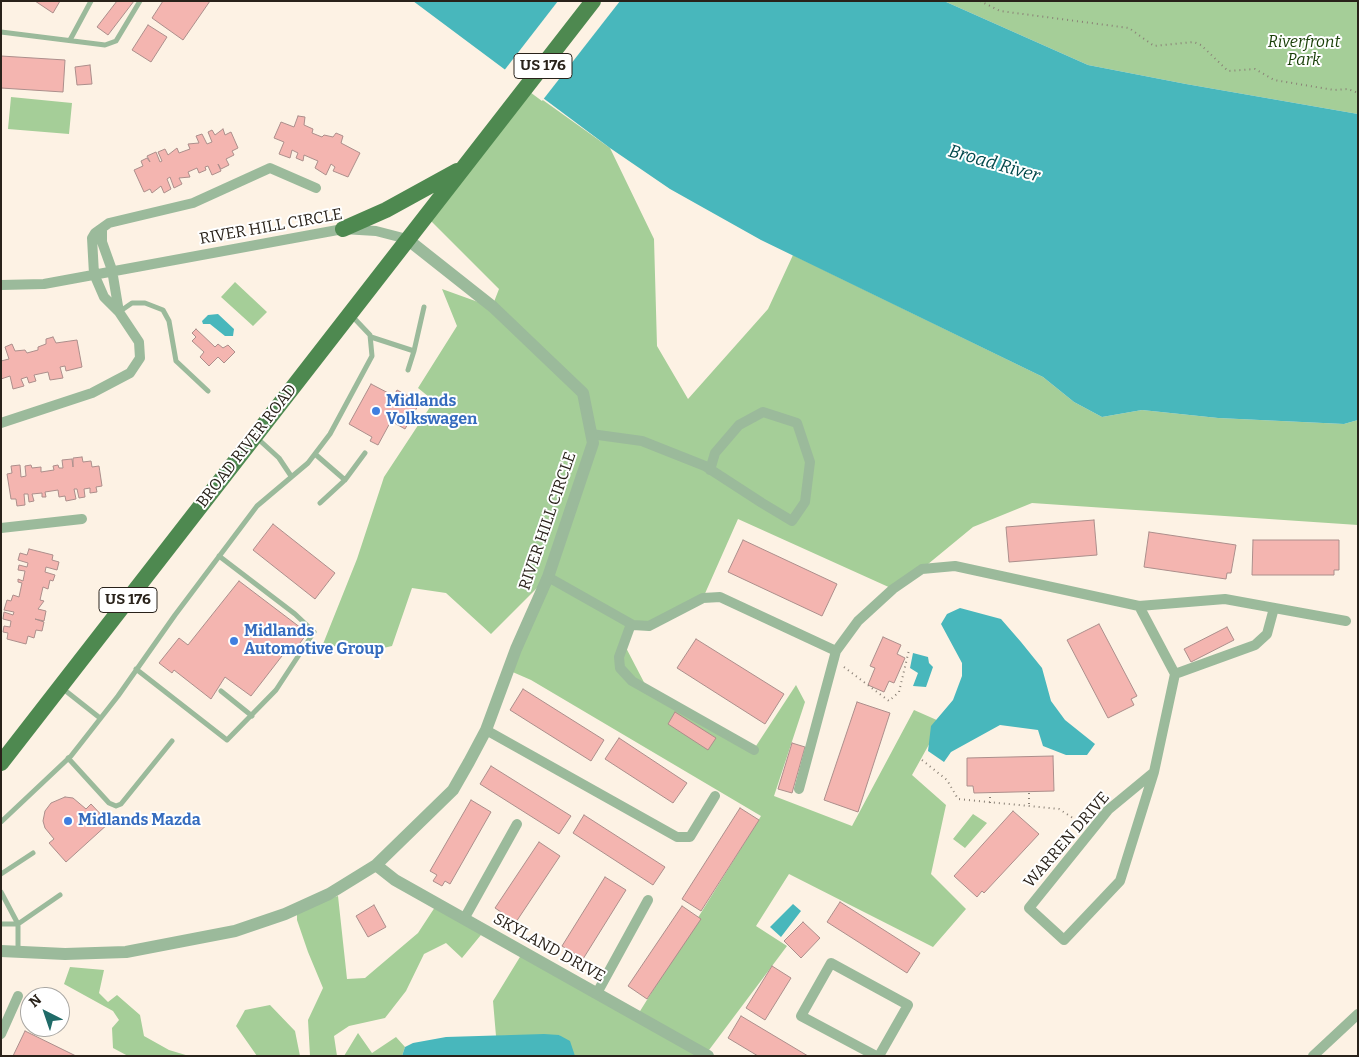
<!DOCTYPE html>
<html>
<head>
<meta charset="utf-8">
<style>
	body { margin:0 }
	#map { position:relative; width:1359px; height:1057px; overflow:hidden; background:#fdf2e4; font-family:Bitter,serif }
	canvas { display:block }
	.frame { position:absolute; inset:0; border:2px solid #29221a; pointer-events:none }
	.north { position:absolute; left:20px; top:987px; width:50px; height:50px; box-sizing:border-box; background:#fff; border:1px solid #a9a7a3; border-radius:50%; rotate:319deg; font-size:14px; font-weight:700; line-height:20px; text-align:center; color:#29221a }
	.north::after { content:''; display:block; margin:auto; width:18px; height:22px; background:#206b68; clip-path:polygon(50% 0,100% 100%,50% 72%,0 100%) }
</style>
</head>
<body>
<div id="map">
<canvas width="1359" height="1057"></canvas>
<div class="frame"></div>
<div class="north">N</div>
</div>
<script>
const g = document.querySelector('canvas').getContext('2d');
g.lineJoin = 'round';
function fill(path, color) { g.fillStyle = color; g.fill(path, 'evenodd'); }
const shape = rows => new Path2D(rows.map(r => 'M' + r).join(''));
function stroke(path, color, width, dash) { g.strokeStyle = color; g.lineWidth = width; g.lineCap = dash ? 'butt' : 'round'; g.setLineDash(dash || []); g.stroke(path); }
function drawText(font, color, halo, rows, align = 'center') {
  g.font = font + ' Bitter,serif'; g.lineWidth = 4; g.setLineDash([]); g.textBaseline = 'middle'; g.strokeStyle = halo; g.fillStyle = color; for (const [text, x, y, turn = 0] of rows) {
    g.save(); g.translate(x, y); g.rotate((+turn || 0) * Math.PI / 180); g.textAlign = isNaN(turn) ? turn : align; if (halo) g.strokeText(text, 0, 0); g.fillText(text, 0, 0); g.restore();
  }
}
fill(shape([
	[944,1,1358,1,1358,114,1186,84,1088,65],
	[526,88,610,148,654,239,657,346,688,399,768,309,793,255,1043,377,1074,402,1102,417,1142,410,1218,418,1344,424,1358,420,1358,525,1032,503,973,527,922,569,893,589,738,519,703,598,649,626,633,625,623,642,648,690,754,749,796,685,805,702,774,796,852,826,914,710,939,721,932,739,912,775,946,805,931,874,966,909,933,947,789,874,756,926,787,946,706,1054,708,1056,575,1056,559,1035,496,1036,493,1001,523,952,637,1016,761,816,531,680,508,670,546,579,491,634,446,593,412,588,392,646,366,652,323,644,357,559,384,477,434,401,418,388,457,326,442,289,492,307,499,289,426,216],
	[11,97,72,103,69,134,8,129],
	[235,282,267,312,253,326,221,297],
	[973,814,987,823,965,848,953,839],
	[338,896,347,979,365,978,418,933,437,904,485,930,462,958,446,943,424,954,406,991,385,1018,349,1026,334,1036,337,1056,310,1056,308,1020,323,988,308,952,297,920,297,909],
	[70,967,104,970,99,993,108,1002,117,995,140,1015,144,1036,169,1050,189,1056,128,1056,113,1048,112,1028,119,1020,113,1011,64,984],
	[270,1005,295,1031,300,1056,257,1056,236,1026,245,1010],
	[358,1033,372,1053,396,1037,405,1047,402,1056,344,1056]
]), '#a5ce98');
fill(shape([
	[413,1,944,1,1088,65,1186,84,1358,114,1358,420,1344,424,1218,418,1142,410,1102,417,1074,402,1043,377,761,240,670,189,610,148],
	[218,314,234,329,233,336,225,336,210,324,203,324,202,321,208,315],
	[960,608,1001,619,1021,642,1042,668,1051,701,1065,720,1095,744,1087,755,1066,755,1043,746,1038,730,1000,725,951,752,944,762,928,751,931,726,953,700,962,676,962,663,941,624,947,614],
	[913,653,928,657,929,663,933,667,926,687,913,686,918,673,910,668],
	[793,904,801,911,781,937,770,927],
	[544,1034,559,1035,570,1041,575,1056,402,1056,405,1047,413,1043,446,1037]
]), '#48b7bc');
fill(shape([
	[558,1,620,1,542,101,503,72]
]), '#fdf2e4');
const building = shape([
	[35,1,60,1,53,13,35,1],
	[117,1,134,1,108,35,97,27,117,1],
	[163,1,210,1,183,40,152,18,163,1],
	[148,25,167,37,151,62,132,50,148,25],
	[1,56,65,60,63,92,1,88,1,56],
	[90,65,92,84,77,85,75,67,90,65],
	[298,116,305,117,304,125,313,129,312,133,322,137,324,135,333,137,336,133,343,136,341,143,360,153,348,177,333,171,335,167,331,164,326,175,315,168,318,161,304,155,303,161,296,158,298,153,292,150,290,158,279,154,284,142,274,138,281,122,294,127,298,116],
	[223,129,225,135,231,132,238,148,232,151,234,155,226,159,229,165,221,169,218,164,221,171,212,175,208,166,205,167,206,170,199,173,197,168,188,172,190,177,179,178,182,184,174,188,170,177,167,179,171,189,164,193,161,186,152,193,150,189,144,192,134,170,143,166,141,161,147,158,150,162,147,156,156,152,160,162,162,161,158,152,165,149,168,155,177,148,179,153,190,149,188,144,199,143,196,136,202,134,207,144,212,142,208,132,212,130,215,135,223,129],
	[196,329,215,347,218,344,223,348,228,345,235,352,224,363,218,357,209,366,200,357,204,352,192,341,196,337,192,333,196,329],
	[53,337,56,343,77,340,82,367,66,371,65,366,60,367,63,378,50,380,48,372,34,375,36,381,29,383,27,377,21,379,24,386,13,389,10,376,1,379,1,361,9,359,5,347,12,344,15,351,25,350,27,353,38,350,38,347,46,344,46,339,53,337],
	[371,384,394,396,397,390,420,402,405,429,391,421,378,445,370,441,372,437,349,424,371,384],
	[82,457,83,462,91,461,92,467,99,466,102,486,96,487,97,492,90,493,90,488,84,489,85,497,79,498,77,489,74,489,76,499,66,501,65,496,59,497,58,490,45,492,46,497,42,497,42,493,32,494,34,501,29,502,28,494,24,494,25,505,17,506,16,499,11,499,7,474,12,473,11,466,20,465,21,477,26,476,25,466,31,465,32,468,41,467,41,472,54,470,53,466,58,465,59,468,63,468,62,460,72,459,73,467,73,458,82,457],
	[1094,520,1097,555,1009,562,1006,527,1094,520],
	[273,524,335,573,315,599,253,550,273,524],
	[1149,532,1236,545,1231,573,1227,573,1226,579,1144,567,1149,532],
	[743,540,837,584,822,616,728,572,743,540],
	[1253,540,1339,540,1339,570,1334,570,1334,575,1252,575,1253,540],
	[29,549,53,555,52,560,59,562,57,570,46,567,45,572,55,575,53,581,50,580,48,589,43,587,40,600,44,601,38,609,46,611,44,621,35,619,44,622,42,631,36,630,34,638,28,636,26,644,7,639,8,633,3,632,4,626,10,627,11,621,3,619,4,612,13,615,14,612,4,610,7,600,11,601,13,595,19,597,22,583,18,582,18,579,23,581,25,571,18,570,19,565,27,567,28,563,18,560,20,553,27,555,29,549],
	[239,581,301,628,298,632,306,635,297,647,292,643,251,696,225,677,211,699,174,670,172,673,159,663,179,638,188,645,239,581],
	[1099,624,1137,696,1131,699,1134,705,1108,718,1067,640,1099,624],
	[1227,627,1234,640,1191,662,1184,649,1227,627],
	[883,637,901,645,897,654,905,658,894,683,889,681,884,692,868,685,875,668,870,666,883,637],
	[696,639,784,694,765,724,677,668,696,639],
	[523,689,604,740,591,761,510,710,523,689],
	[857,702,890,713,858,812,824,800,857,702],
	[675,712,716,738,708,750,668,724,675,712],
	[619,738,687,783,673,803,605,759,619,738],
	[792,743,805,747,792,793,778,789,792,743],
	[1053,756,1054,791,974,793,973,786,967,786,967,758,1053,756],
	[491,766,571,816,559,834,480,784,491,766],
	[65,797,73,798,86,809,91,804,109,823,66,862,49,843,54,839,45,828,43,821,45,811,51,803,65,797],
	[471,800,491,812,450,884,445,881,442,886,433,881,437,875,430,871,471,800],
	[740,808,759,820,701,911,682,899,740,808],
	[1013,811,1039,834,984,893,982,891,977,897,954,876,1013,811],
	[584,815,665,867,653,885,573,833,584,815],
	[539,842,560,856,516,922,495,908,539,842],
	[605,877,626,890,583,959,562,946,605,877],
	[840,902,920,953,907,973,827,922,840,902],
	[374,905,386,927,368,937,356,916,374,905],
	[682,906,701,919,647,999,628,986,682,906],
	[803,922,820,938,801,958,784,941,803,922],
	[772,966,791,978,765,1020,746,1008,772,966],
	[741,1016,808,1056,758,1056,728,1038,741,1016],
	[25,1031,76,1056,13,1056,25,1031]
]);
fill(building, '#f4b5b0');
stroke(building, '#ac8e8b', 1);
stroke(shape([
	[980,1,1000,11,1129,28,1154,46,1194,42,1201,45,1228,71,1255,69,1274,80,1334,90,1348,89,1358,93],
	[844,667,889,701,899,692,909,650],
	[922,760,947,780,958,799,1059,809,1082,824],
	[1029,793,1029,805],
	[990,803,990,793]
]), '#8a8176', 2, [1, 4]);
stroke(shape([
	[1,32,105,45,116,41,140,1],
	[70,40,91,1],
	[119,312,132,303,145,303,163,310,169,321,176,361,208,391],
	[371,337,414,351,424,307],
	[408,370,414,351],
	[257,438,279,458,291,476],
	[315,454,345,480,365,453],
	[320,503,345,480],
	[136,669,227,740,276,690,314,632,295,614,219,556],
	[62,688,100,718],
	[221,691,252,716],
	[68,758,109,803,116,806,121,804,172,741],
	[1,822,71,756,118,696,175,615,257,506,308,463,330,434,372,356,370,335,352,316],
	[1,874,33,853],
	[1,892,18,924,60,895],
	[1,924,18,924,18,951]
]), '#9bba9b', 5);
stroke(shape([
	[102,229,102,242,112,270,119,312,104,297,94,274,92,238,95,233,109,223,193,203,270,168,316,188],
	[1,285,44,284,343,229,376,231,407,239],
	[1,423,92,393,130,373,140,358,139,342,119,312],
	[591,434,642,441,705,466,762,503,792,521,805,502,810,462,797,423,763,412,739,425,715,453,710,470],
	[1,528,82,519],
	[548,577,633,625,649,626,703,598,720,597,836,651],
	[1139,606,1175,674,1154,772,1108,810,1029,908,1064,940,1120,881,1154,772],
	[631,624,619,657,620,668,632,681,754,750],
	[1175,674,1255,645,1267,634,1274,608],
	[486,730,677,837,690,837,715,796],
	[799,789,836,651,858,621,893,589,922,569,955,566,1139,606,1225,599,1346,621],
	[464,919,517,824],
	[597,993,648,900],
	[1,1034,18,996],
	[876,1056,801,1016,831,963,908,1005,879,1056],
	[1313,1056,1358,1014]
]), '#9bba9b', 10);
stroke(shape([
	[376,865,395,880,708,1056],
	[1,951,65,954,126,952,235,931,285,914,329,894,376,865,453,790,469,762,486,730,516,649,548,577,593,443,583,393,493,307,407,239]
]), '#9bba9b', 12);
stroke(shape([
	[343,229,386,210,457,171],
	[1,763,593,1]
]), '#4e8950', 16);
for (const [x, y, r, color] of [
	[376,411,5,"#3f7fe0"],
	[234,641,5,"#3f7fe0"],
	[68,821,5,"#3f7fe0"]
]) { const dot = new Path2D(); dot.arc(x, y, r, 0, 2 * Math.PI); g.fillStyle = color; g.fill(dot); stroke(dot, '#fff', 2); }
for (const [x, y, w] of [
	[543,66,58],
	[128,600,58]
]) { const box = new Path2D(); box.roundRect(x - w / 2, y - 12.5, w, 25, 4); g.fillStyle = '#fff'; g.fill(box); stroke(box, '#29221a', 1); }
drawText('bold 15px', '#29221a', null, [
	["US 176",543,66],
	["US 176",128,600]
]);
drawText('italic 16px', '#193f07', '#fff', [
	["Riverfront",1304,43],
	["Park",1304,61]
]);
drawText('16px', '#29221a', '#fff', [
	["RIVER HILL CIRCLE",271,227,-10],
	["BROAD RIVER ROAD",247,446,-52],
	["RIVER HILL CIRCLE",548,521,-71],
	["WARREN DRIVE",1067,840,-49],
	["SKYLAND DRIVE",549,948,29]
]);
drawText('bold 16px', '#366cbe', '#fff', [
	["Midlands",386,402],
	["Volkswagen",386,420],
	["Midlands",244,632],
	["Automotive Group",244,650],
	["Midlands Mazda",78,821]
], 'left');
drawText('italic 18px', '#03494c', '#fff', [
	["Broad River",994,164,16]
]);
</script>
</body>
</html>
